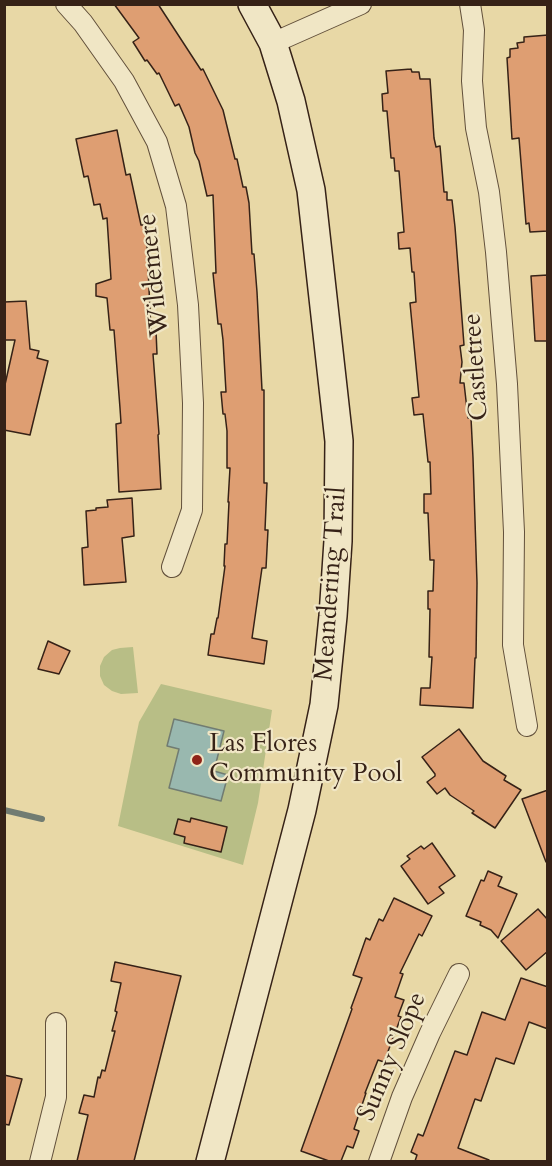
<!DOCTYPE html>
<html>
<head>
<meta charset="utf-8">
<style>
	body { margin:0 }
	#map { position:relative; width:552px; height:1166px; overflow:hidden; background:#e8d8a6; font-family:Cardo,serif }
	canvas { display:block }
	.frame { position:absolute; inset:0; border:6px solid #362217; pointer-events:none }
</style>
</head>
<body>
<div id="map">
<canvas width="552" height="1166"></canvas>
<div class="frame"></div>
</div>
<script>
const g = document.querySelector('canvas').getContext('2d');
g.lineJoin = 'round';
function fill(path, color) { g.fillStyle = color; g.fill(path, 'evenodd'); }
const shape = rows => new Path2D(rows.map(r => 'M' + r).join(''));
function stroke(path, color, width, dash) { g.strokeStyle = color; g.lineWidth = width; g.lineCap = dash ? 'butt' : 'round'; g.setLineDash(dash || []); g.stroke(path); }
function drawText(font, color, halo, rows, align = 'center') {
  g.font = font + ' Cardo,serif'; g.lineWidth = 4.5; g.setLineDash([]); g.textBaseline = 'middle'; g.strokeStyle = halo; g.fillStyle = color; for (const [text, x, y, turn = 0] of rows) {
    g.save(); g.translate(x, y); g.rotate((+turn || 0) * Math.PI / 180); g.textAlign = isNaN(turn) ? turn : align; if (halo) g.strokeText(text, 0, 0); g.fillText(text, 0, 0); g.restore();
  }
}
fill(shape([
	[133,647,138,693,121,694,112,691,104,685,100,676,100,666,104,657,112,650,120,648],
	[161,684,272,710,258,803,243,865,118,826,139,722]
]), '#b8be86');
const water = shape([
	[174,719,224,731,214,771,228,775,221,801,169,788,179,749,167,746,174,719]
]);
fill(water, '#99b8af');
stroke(water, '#717c72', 1.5);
stroke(shape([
	[4,810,42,819]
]), '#717c72', 6);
const building = shape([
	[114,4,158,4,201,70,203,69,223,110,235,159,237,159,243,187,246,187,249,203,252,254,254,254,257,292,262,390,264,390,264,483,267,483,265,530,268,530,266,568,262,568,252,638,267,641,264,664,208,655,211,634,214,634,217,618,218,618,225,566,224,566,225,544,227,544,229,502,228,502,230,468,227,468,227,431,225,414,223,414,221,392,226,392,223,340,221,324,218,324,213,273,216,273,213,195,207,196,199,161,195,153,189,127,179,104,175,106,159,73,157,74,147,60,145,61,133,42,139,38,114,4],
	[548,35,548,231,530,232,529,223,526,224,519,138,512,139,507,58,510,57,510,49,518,48,517,43,524,42,524,37,548,35],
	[411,69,412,72,419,72,420,79,430,79,434,138,436,147,440,146,444,192,447,192,447,200,452,200,455,227,464,345,460,346,462,362,460,383,464,383,468,418,471,418,473,458,477,583,476,658,475,658,473,708,420,705,421,688,430,688,432,657,429,657,430,609,428,609,428,591,433,591,434,560,430,560,428,513,424,513,424,494,431,494,430,462,428,462,423,414,414,415,412,398,419,397,410,303,416,302,414,272,412,272,410,248,399,249,398,233,404,232,399,171,395,171,394,158,391,158,387,111,383,111,382,94,388,93,386,71,411,69],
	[117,130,126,175,130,174,141,225,148,225,150,246,147,246,151,331,156,331,157,354,153,354,159,434,158,435,161,489,119,492,116,424,121,423,120,408,114,330,110,330,107,298,96,296,96,284,111,279,107,218,103,219,100,204,94,205,88,176,84,177,76,139,117,130],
	[548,275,548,341,535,341,531,276,548,275],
	[26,301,30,349,39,351,37,358,48,361,30,435,4,430,4,389,15,340,4,340,4,302,26,301],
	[132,498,134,536,122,538,126,582,84,585,82,548,88,547,86,511,96,510,96,508,108,507,107,500,132,498],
	[48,641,70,651,59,674,38,669,48,641],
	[459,729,483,761,506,776,504,780,521,790,495,828,472,813,474,811,450,795,445,788,437,794,427,782,435,776,435,774,422,757,459,729],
	[548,790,548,861,546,862,522,799,548,790],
	[191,818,227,827,221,852,184,843,185,837,174,834,178,819,190,822,191,818],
	[432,843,455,876,439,887,444,893,428,904,401,866,410,859,407,856,421,846,424,849,432,843],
	[488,871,502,877,498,886,517,894,498,938,491,930,480,925,481,922,466,916,481,880,484,881,488,871],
	[394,898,432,916,422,936,419,934,400,973,403,974,395,997,404,1000,398,1016,401,1017,384,1062,378,1060,365,1093,366,1093,354,1129,359,1131,353,1148,347,1146,341,1161,329,1161,301,1151,352,1009,351,1008,362,978,353,975,366,938,370,940,379,919,383,921,394,898],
	[538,909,548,920,548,951,526,970,501,941,538,909],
	[115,962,181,976,134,1161,77,1161,88,1115,79,1113,84,1095,94,1097,98,1077,100,1078,102,1070,105,1071,115,1031,112,1031,117,1012,115,1011,121,983,111,981,115,962],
	[521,978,548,987,548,1029,529,1022,514,1064,496,1058,481,1101,475,1099,458,1148,489,1160,488,1161,415,1161,417,1155,411,1152,418,1134,423,1136,455,1051,467,1055,482,1012,505,1020,521,978],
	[4,1075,22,1079,9,1125,4,1124,4,1075]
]);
fill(building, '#de9e72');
stroke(building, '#362217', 1.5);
const street = shape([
	[66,4,83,23,124,81,157,142,176,206,188,305,193,403,192,510,172,567],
	[470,4,474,30,472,81,476,128,489,192,496,252,507,384,514,532,513,645,527,726],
	[273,43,361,4],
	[40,1162,56,1097,56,1023],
	[379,1162,402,1097,430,1033,459,974]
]);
const secondary = shape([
	[210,1162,302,810,324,705,333,616,338,541,339,441,311,190,291,101,273,43,252,4]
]);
stroke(street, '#62503b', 22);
stroke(secondary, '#362217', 30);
stroke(street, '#f0e6c5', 20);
stroke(secondary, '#f0e6c5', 27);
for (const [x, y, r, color] of [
	[197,760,6,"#8f2418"]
]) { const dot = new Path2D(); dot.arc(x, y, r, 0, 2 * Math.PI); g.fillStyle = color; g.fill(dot); stroke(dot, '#f0e6c5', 2); }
drawText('26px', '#362217', '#f0e6c5', [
	["Wildemere",155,275,-96],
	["Castletree",477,367,-94],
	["Meandering Trail",332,584,-86],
	["Sunny Slope",393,1057,-67]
]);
drawText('26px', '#362217', '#f0e6c5', [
	["Las Flores",209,745],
	["Community Pool",209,775]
], 'left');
</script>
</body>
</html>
